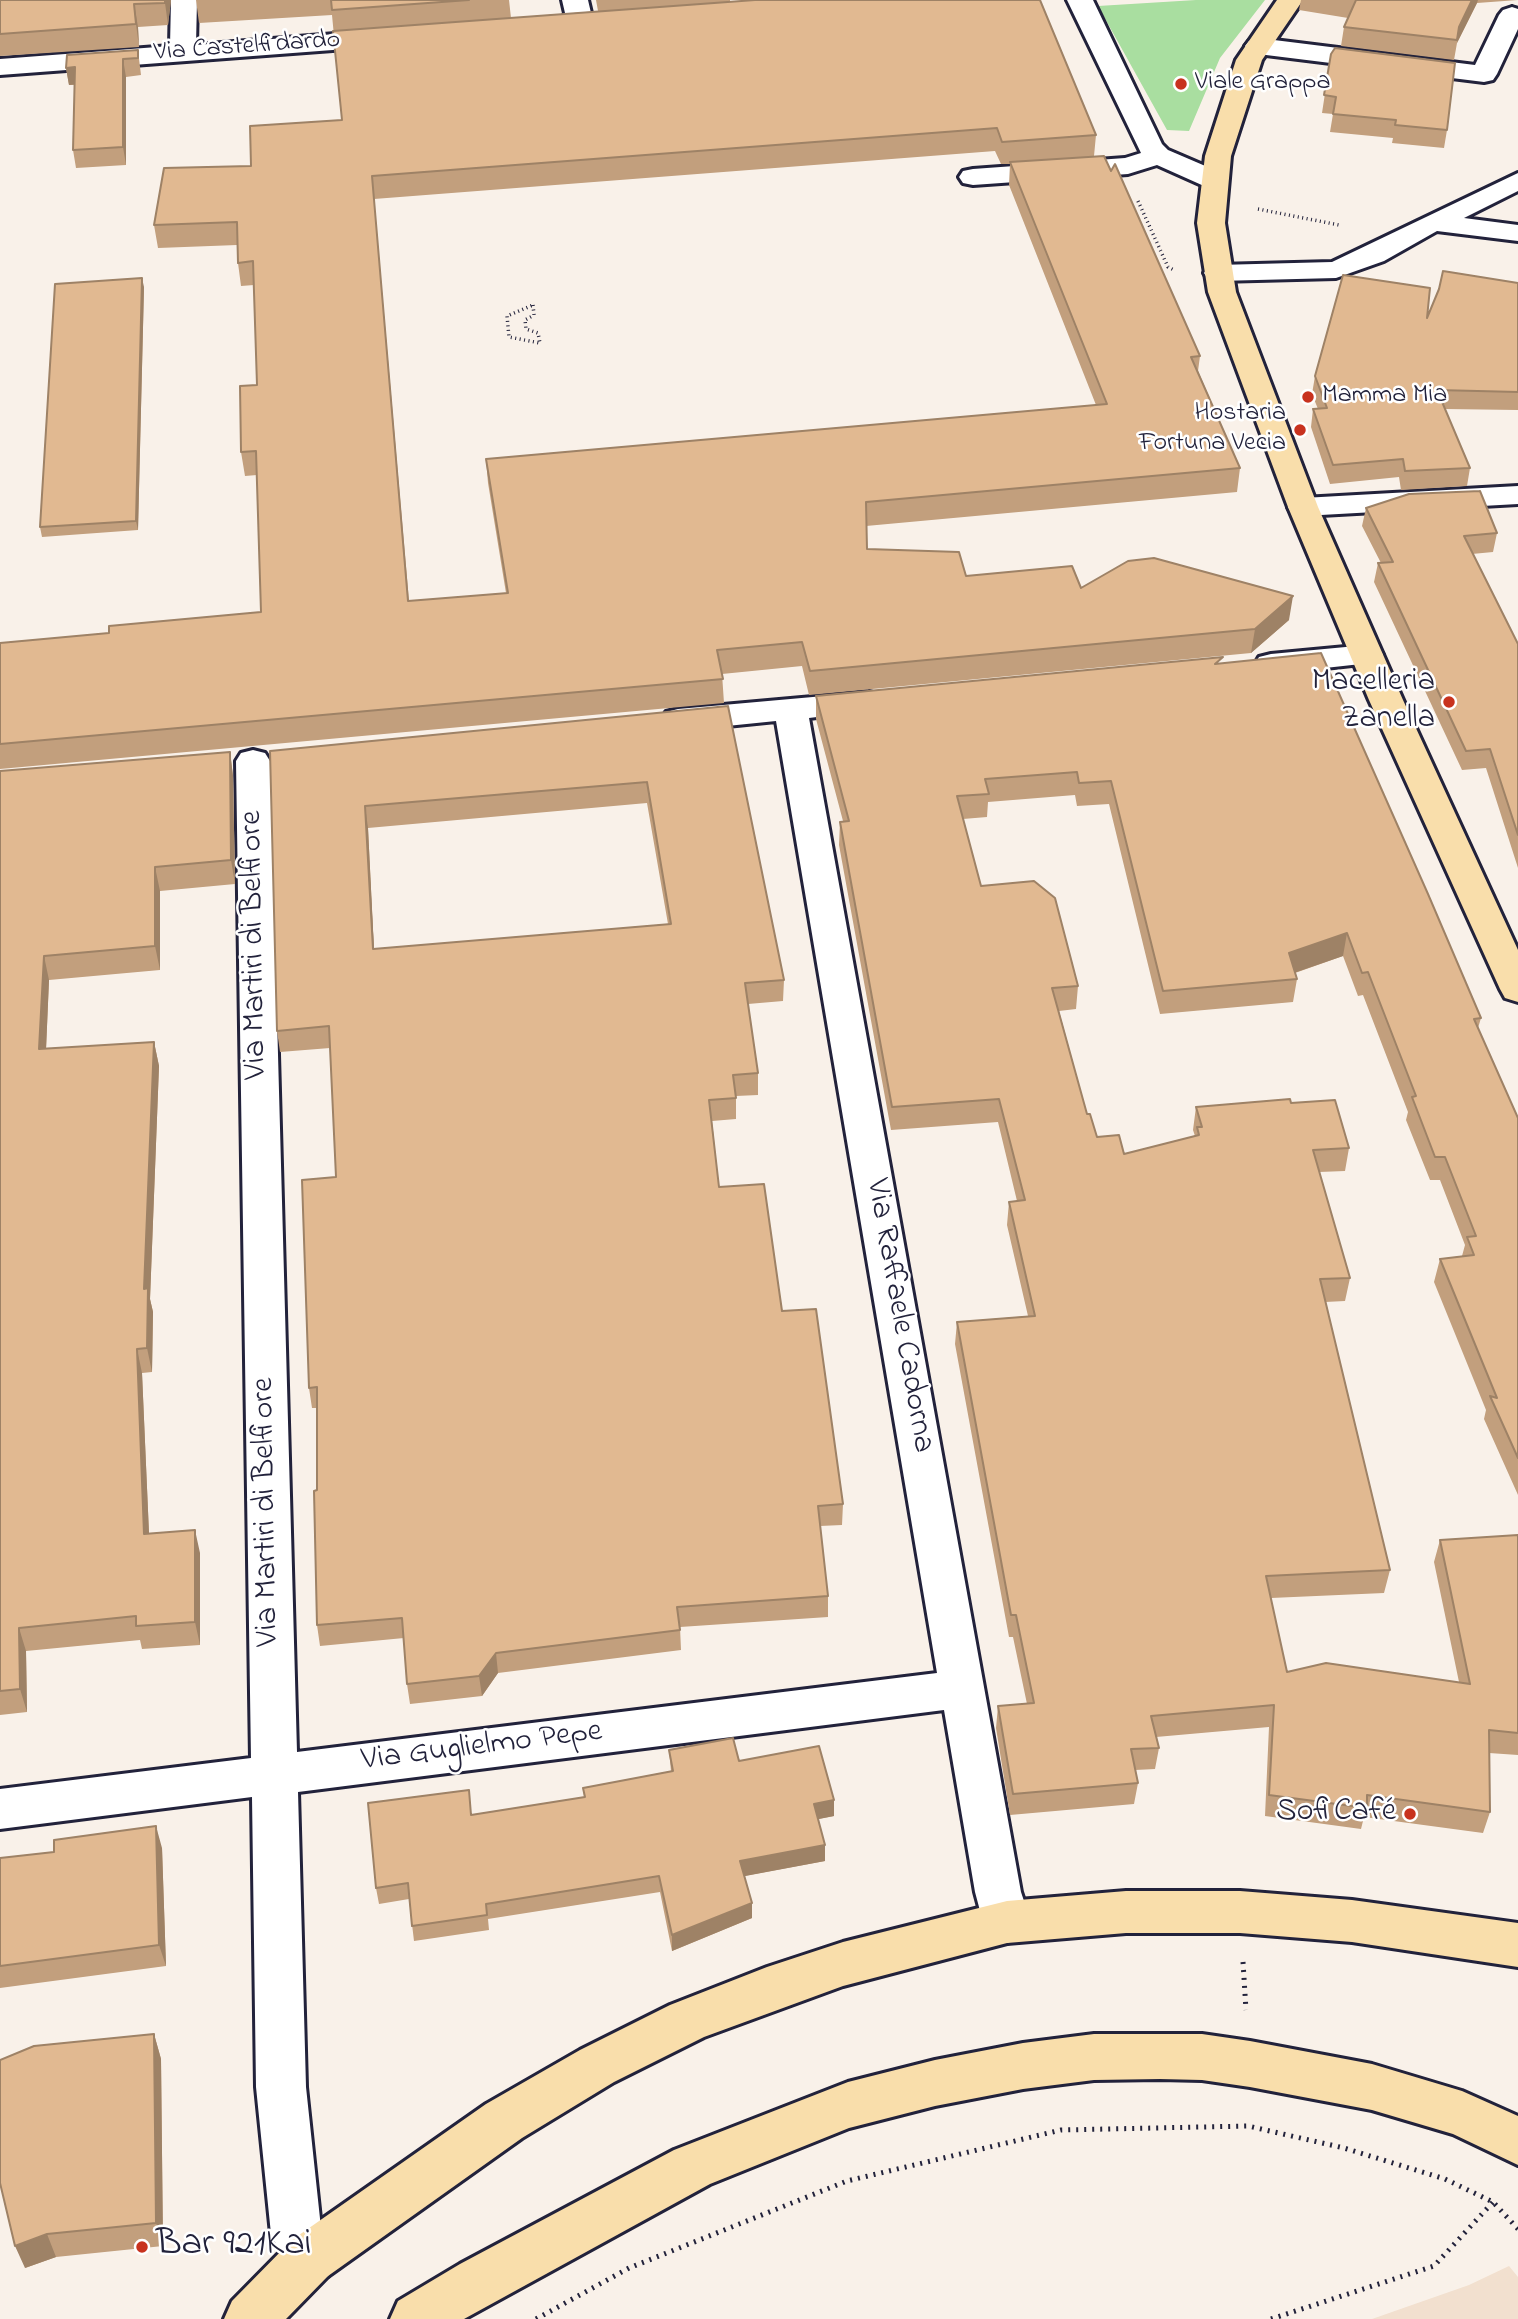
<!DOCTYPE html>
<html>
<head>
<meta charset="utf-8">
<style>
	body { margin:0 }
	canvas { display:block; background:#f9f1e9 }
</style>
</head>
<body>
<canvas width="1518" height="2319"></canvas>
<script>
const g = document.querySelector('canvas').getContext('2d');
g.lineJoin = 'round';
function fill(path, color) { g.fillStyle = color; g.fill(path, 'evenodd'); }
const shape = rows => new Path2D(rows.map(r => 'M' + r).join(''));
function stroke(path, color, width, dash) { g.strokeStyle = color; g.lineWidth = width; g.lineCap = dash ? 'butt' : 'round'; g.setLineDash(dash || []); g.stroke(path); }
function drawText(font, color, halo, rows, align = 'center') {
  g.font = font + ' "Indie Flower",sans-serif'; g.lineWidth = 5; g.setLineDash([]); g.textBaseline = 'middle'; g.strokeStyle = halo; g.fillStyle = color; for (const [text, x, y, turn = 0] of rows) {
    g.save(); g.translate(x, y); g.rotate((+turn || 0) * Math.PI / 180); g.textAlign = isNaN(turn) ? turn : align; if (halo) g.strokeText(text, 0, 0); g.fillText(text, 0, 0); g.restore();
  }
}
fill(shape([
	[1509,2266,1518,2277,1518,2319,1372,2319,1469,2285]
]), '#f2e0cf');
fill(shape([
	[1196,0,1265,0,1220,58,1189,131,1167,130,1098,6]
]), '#a9dea0');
const minor = shape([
	[171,0,197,0,196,45,386,30,395,33,399,38,395,43,386,46,0,75,0,59,170,46,171,0],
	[562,0,588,0,591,13,583,29,565,29,561,24,565,13,562,0],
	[1067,0,1093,0,1162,144,1168,150,1224,174,1228,180,1224,186,1204,186,1157,165,1128,174,973,185,963,183,959,177,963,171,973,169,1125,158,1141,153,1067,0],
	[1512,7,1518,9,1518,29,1497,74,1493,80,1484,82,1258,54,1249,51,1245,46,1249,41,1258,38,1475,65,1499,15,1503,10,1512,7],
	[1518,173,1518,191,1464,218,1518,225,1518,241,1437,231,1384,261,1336,278,1218,281,1208,279,1204,273,1208,267,1218,265,1332,262,1518,173],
	[1518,486,1518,504,1303,516,1292,514,1288,507,1292,500,1303,498,1518,486],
	[1367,645,1379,648,1383,655,1379,662,1271,674,1259,671,1255,664,1259,657,1271,654,1367,645],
	[869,692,881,695,886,702,881,709,809,718,1021,1892,1031,1922,1024,1937,1007,1943,990,1937,983,1922,975,1892,944,1710,298,1792,306,2087,321,2228,336,2258,328,2276,310,2283,292,2276,271,2234,256,2087,252,1797,0,1829,0,1789,251,1758,236,761,241,753,253,750,265,753,270,761,297,1752,937,1673,776,721,678,731,666,728,661,720,666,712,678,709,869,692]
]);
const major = shape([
	[1277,0,1303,0,1262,60,1231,156,1225,223,1236,292,1318,507,1403,700,1518,950,1518,1002,1505,998,1500,989,1369,700,1288,507,1208,292,1197,223,1205,156,1236,60,1277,0],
	[1126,1891,1240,1891,1352,1900,1518,1923,1518,1967,1352,1942,1240,1933,1126,1933,1007,1943,843,1986,704,2037,614,2082,522,2138,328,2276,286,2319,224,2319,232,2301,292,2240,486,2104,580,2050,670,2005,767,1967,843,1942,1007,1901,1126,1891],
	[1094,2034,1202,2034,1250,2041,1372,2064,1462,2091,1518,2116,1518,2165,1453,2134,1372,2110,1250,2087,1202,2080,1160,2079,1094,2080,1023,2089,935,2106,849,2128,710,2184,464,2319,390,2319,398,2301,460,2264,674,2150,848,2082,935,2060,1023,2043,1094,2034]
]);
stroke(minor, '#22223b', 6);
stroke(major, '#22223b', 6);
stroke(shape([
	[1138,201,1168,267,1174,270],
	[1258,209,1339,225],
	[533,305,534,315,525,320,526,329,538,333,540,343,509,337,507,316,533,305]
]), '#22223b', 3.5, [1, 3.5]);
stroke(shape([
	[1243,1962,1246,2010],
	[536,2319,629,2268,847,2181,1061,2130,1248,2126,1344,2148,1445,2179,1493,2202,1518,2229],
	[1271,2319,1434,2266,1493,2202]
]), '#22223b', 5, [2, 6]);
fill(minor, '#fff');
fill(major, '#f9deab');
fill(shape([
	[0,0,171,0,168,25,138,27,139,47,0,56],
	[196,0,509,0,511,18,598,11,596,0,730,0,730,2,1096,135,1094,156,1111,171,1200,356,1198,371,1240,468,1237,492,866,526,867,549,966,576,1081,588,1289,620,1251,653,809,695,802,666,722,674,724,703,0,769,0,643,109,633,261,612,257,475,245,476,241,452,257,385,254,285,241,286,238,263,237,245,158,248,154,225,251,166,342,120,332,15,199,23],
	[995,151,1001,164,1010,164,1009,185,1096,405,486,459,488,483,506,593,409,601,374,199],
	[1301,0,1518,0,1477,3,1457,43,1454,60,1341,46,1344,27,1348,18,1299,10],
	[138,50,141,75,126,77,126,165,76,168,73,150,75,85,69,85,66,68],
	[1331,54,1447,130,1444,148,1392,143,1393,138,1330,132,1333,114,1322,113],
	[1518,283,1518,410,1445,409,1470,468,1467,486,1401,490,1399,477,1330,484,1311,427,1313,409,1318,409,1312,394,1315,376,1427,318],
	[144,287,138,530,42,537,40,527],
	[1366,508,1497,533,1493,552,1472,554,1518,644,1518,868,1486,768,1462,770,1374,582,1378,563,1381,563,1362,526],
	[1222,663,1481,1018,1478,1028,1518,1118,1518,1495,1484,1419,1486,1410,1434,1282,1440,1259,1462,1256,1465,1245,1440,1180,1430,1180,1406,1120,1408,1112,1363,995,1358,996,1343,956,1295,973,1297,979,1293,1002,1160,1014,1109,804,1077,806,1075,795,988,802,987,817,963,819,981,886,1078,986,1076,1009,1059,1011,1087,1114,1097,1137,1124,1154,1195,1136,1193,1130,1196,1107,1291,1103,1349,1148,1345,1171,1319,1172,1350,1278,1345,1301,1325,1302,1390,1570,1384,1593,1271,1598,1287,1672,1459,1682,1434,1562,1440,1540,1518,1535,1518,1755,1489,1753,1490,1812,1483,1833,1364,1817,1361,1829,1265,1816,1269,1727,1156,1737,1159,1748,1155,1769,1135,1770,1138,1783,1134,1804,1010,1815,996,1728,998,1706,1027,1704,1013,1637,1009,1637,955,1344,957,1322,1028,1316,1007,1225,1009,1202,1017,1201,998,1122,891,1130,839,845,840,822,843,821,816,719,816,696],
	[728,706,784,980,783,1001,748,1004,758,1073,758,1095,736,1096,736,1119,712,1121,719,1187,782,1311,843,1504,842,1525,820,1526,828,1596,828,1617,680,1627,681,1650,498,1673,482,1696,410,1704,407,1684,404,1638,320,1646,317,1625,317,1408,312,1408,309,1388,336,1177,330,1048,280,1052,277,1031,270,751],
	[647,803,668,924,374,949,368,828],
	[230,752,233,776,235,884,160,891,160,970,49,980,46,1049,154,1042,159,1066,150,1299,153,1312,152,1372,142,1373,149,1533,200,1553,200,1645,142,1649,140,1640,26,1651,27,1712,0,1715,0,771],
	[669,1750,739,1761,834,1800,834,1816,818,1819,825,1861,744,1876,752,1903,752,1918,672,1951,660,1892,488,1919,489,1930,414,1941,409,1899,379,1904,376,1888,584,1797,583,1788,671,1771],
	[162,1848,166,1966,0,1988,0,1858],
	[154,2034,161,2059,163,2246,56,2257,25,2268]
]), '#c29f7d');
fill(shape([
	[165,0,171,0,168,25,165,3],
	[1472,0,1478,0,1477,3,1457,43,1459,27],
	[134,4,138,27,139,47,136,24],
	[123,59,126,77,126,165,123,147],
	[75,67,78,84,69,85,66,68],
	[142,278,144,287,138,530,136,521],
	[1293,596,1289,620,1251,653,1255,629],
	[230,752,233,776,235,884,231,860],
	[365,806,368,828,375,971,373,949],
	[155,867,160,891,160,970,155,946],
	[1347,933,1343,956,1285,976,1289,953],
	[44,956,49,980,45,1073,39,1049],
	[154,1042,159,1066,150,1299,153,1312,152,1372,147,1348,144,1289],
	[137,1349,142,1373,150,1557,144,1534],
	[195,1530,200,1553,200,1645,195,1622],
	[19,1628,26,1651,27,1712,20,1689],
	[496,1653,498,1673,482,1696,479,1676],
	[834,1800,834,1816,814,1820,814,1804],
	[156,1826,162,1848,166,1966,159,1945],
	[825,1845,825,1861,740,1877,740,1861],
	[752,1903,752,1918,672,1951,672,1935],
	[154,2034,161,2059,163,2246,156,2223],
	[47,2234,56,2257,25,2268,15,2246]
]), '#9e8266');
const building = shape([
	[0,0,165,0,165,3,134,4,136,24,0,34,0,0],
	[331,0,469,0,332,10,331,0],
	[755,0,1040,0,1096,135,1002,142,997,128,372,176,408,601,508,593,486,459,1107,404,1010,162,1104,156,1111,171,1115,164,1200,356,1191,357,1240,468,866,502,867,549,959,552,966,576,1072,566,1081,588,1128,561,1154,558,1293,596,1255,629,810,671,802,642,717,650,723,679,0,744,0,643,109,633,109,626,261,612,256,451,241,452,240,386,257,385,253,261,238,263,237,222,154,225,164,168,251,166,250,126,342,120,333,31,755,0],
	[1356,0,1472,0,1459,27,1457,40,1344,27,1356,0],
	[1335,48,1455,63,1447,130,1395,125,1396,120,1333,114,1336,97,1324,95,1331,54,1335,48],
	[138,50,138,58,123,59,123,147,73,150,75,67,66,68,67,55,138,50],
	[1443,271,1518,283,1518,392,1437,390,1470,468,1405,471,1403,459,1333,465,1313,409,1327,408,1315,376,1343,275,1430,288,1427,318,1439,289,1443,271],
	[142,278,136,521,40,527,55,284,142,278],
	[1480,491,1497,533,1464,536,1518,644,1518,835,1490,749,1466,751,1378,563,1393,562,1366,508,1409,494,1480,491],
	[1321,653,1428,894,1481,1018,1474,1019,1518,1118,1518,1458,1490,1396,1497,1398,1440,1259,1474,1255,1467,1237,1476,1236,1445,1157,1435,1157,1412,1097,1416,1096,1368,972,1362,973,1347,933,1289,953,1297,979,1163,991,1111,781,1079,783,1077,772,985,779,989,794,957,796,981,886,1034,881,1055,898,1078,986,1052,988,1087,1114,1090,1114,1097,1137,1119,1135,1124,1154,1199,1135,1197,1127,1202,1127,1196,1107,1290,1099,1291,1103,1335,1100,1349,1148,1313,1150,1350,1278,1320,1279,1390,1570,1266,1576,1287,1672,1326,1663,1470,1684,1440,1540,1518,1535,1518,1733,1489,1730,1490,1812,1367,1795,1367,1808,1269,1795,1274,1705,1151,1716,1159,1748,1131,1749,1138,1783,1013,1794,998,1706,1034,1703,1016,1615,1011,1615,957,1322,1035,1316,1009,1202,1025,1200,999,1099,892,1107,840,822,849,821,816,696,1223,657,1215,664,1321,653],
	[728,706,784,980,745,983,758,1073,733,1075,736,1098,709,1100,719,1187,764,1184,782,1311,816,1309,843,1504,818,1506,828,1596,677,1607,680,1630,496,1653,479,1676,407,1684,402,1618,317,1625,314,1491,317,1490,317,1387,309,1388,302,1180,336,1177,329,1026,277,1031,270,751,728,706],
	[647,782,671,924,373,949,365,806,647,782],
	[230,752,231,860,155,867,155,946,44,956,39,1049,154,1042,144,1289,148,1288,147,1348,137,1349,144,1534,195,1530,195,1622,136,1626,136,1616,19,1628,20,1689,0,1691,0,771,230,752],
	[733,1738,739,1761,819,1746,834,1800,814,1804,825,1845,740,1861,752,1903,672,1935,659,1876,486,1904,487,1915,412,1926,408,1883,376,1888,368,1803,469,1790,471,1815,585,1797,583,1788,673,1771,669,1750,733,1738],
	[156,1826,159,1945,0,1966,0,1858,54,1852,54,1840,156,1826],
	[154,2034,156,2223,47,2234,15,2246,0,2183,0,2060,34,2046,154,2034]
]);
fill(building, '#e1b991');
stroke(building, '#9e8266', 2);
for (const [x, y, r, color] of [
	[1181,84,7,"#c8321e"],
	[1308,397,7,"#c8321e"],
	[1300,430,7,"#c8321e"],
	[1449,702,7,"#c8321e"],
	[1410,1814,7,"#c8321e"],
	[142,2247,7,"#c8321e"]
]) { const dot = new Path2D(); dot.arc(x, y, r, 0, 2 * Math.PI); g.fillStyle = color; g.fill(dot); stroke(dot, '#fff', 2.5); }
drawText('26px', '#22223b', '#fff', [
	["Via Castelfidardo",247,48,-4]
]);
drawText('26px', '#22223b', '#fff', [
	["Viale Grappa",1195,84],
	["Mamma Mia",1322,397],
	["Hostaria",1286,415,"right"],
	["Fortuna Vecia",1286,445,"right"]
], 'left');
drawText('32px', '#22223b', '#fff', [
	["Macelleria",1435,684],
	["Zanella",1435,721],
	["SofiCafé",1396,1814]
], 'right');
drawText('32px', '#22223b', '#fff', [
	["Via Martiri di Belfiore",256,945,-91],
	["Via Raffaele Cadorna",898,1316,80],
	["Via Martiri di Belfiore",268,1512,-91],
	["Via Guglielmo Pepe",482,1748,-7]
]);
drawText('38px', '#22223b', '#fff', [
	["Bar 921Kai",156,2247]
], 'left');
</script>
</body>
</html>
